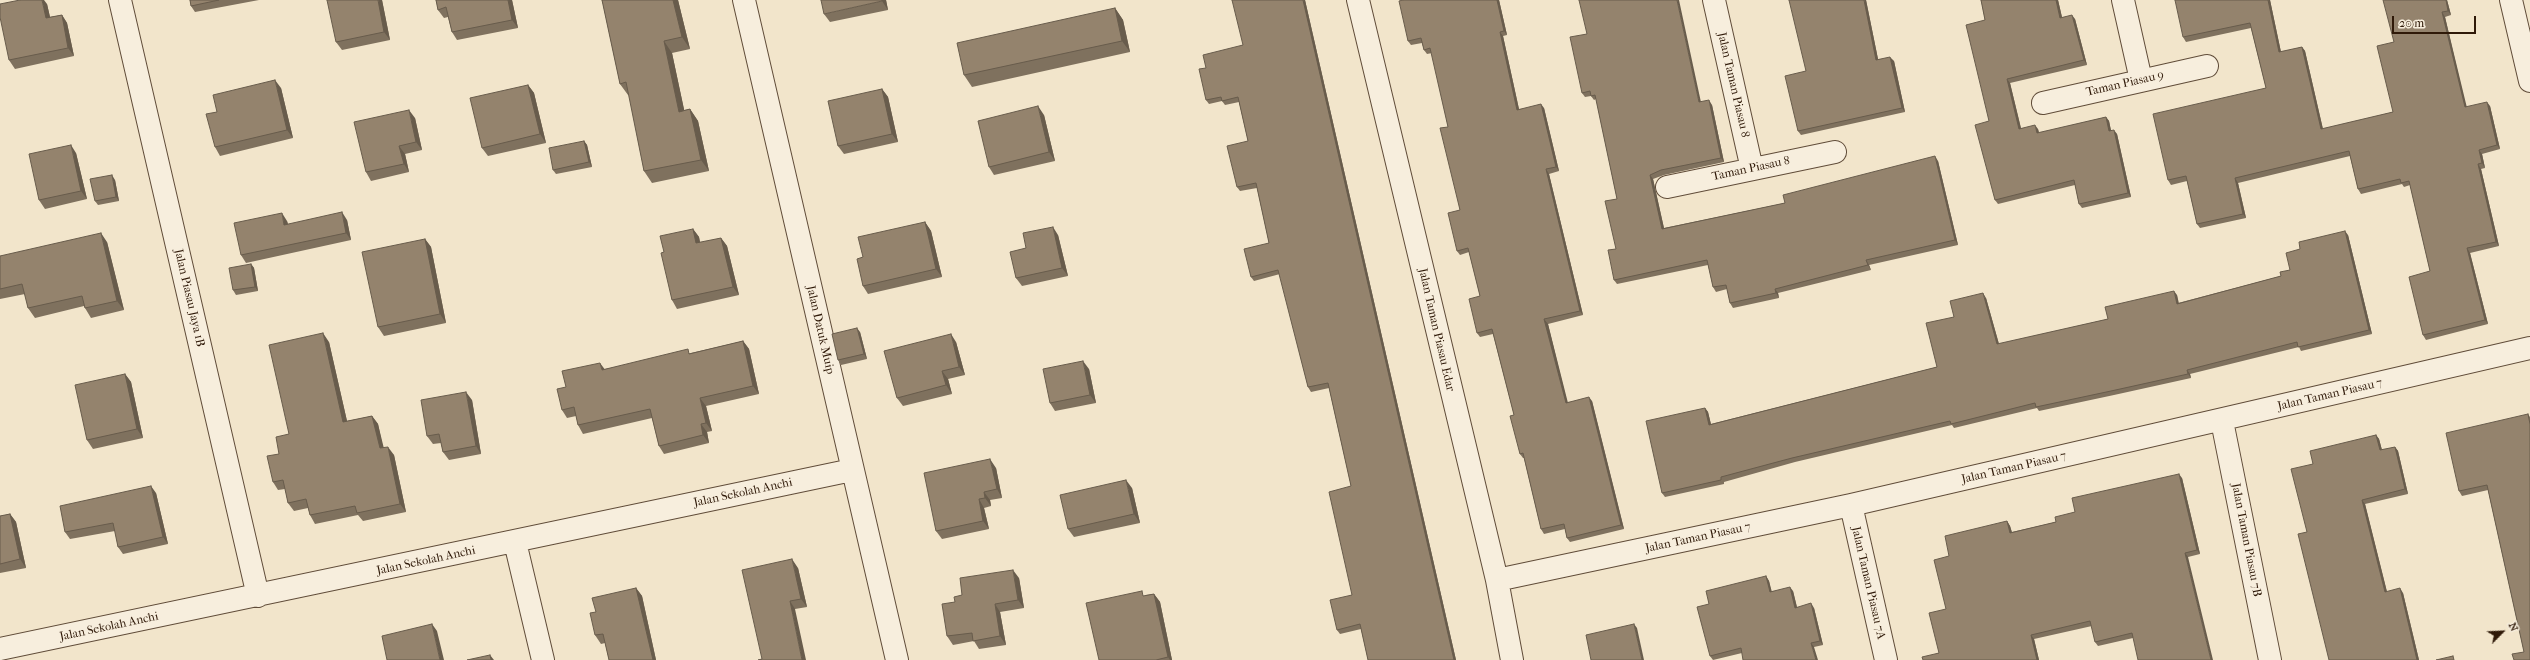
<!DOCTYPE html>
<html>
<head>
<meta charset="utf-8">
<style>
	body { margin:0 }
	#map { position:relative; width:2530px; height:660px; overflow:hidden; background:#f2e5cb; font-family:"IM FELL French Canon",serif }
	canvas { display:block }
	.north { position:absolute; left:2482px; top:612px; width:40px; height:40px; -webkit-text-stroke:3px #f7eedd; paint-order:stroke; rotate:66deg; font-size:11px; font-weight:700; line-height:16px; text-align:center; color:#2f1908 }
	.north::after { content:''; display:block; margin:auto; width:14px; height:18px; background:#2f1908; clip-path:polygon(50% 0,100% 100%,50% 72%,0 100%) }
	.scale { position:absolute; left:2392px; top:16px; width:84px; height:18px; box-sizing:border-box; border:2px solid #2f1908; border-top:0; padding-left:5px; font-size:12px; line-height:14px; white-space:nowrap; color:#2f1908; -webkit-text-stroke:3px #f7eedd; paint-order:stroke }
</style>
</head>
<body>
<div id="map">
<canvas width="2530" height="660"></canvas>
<div class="north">N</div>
<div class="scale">20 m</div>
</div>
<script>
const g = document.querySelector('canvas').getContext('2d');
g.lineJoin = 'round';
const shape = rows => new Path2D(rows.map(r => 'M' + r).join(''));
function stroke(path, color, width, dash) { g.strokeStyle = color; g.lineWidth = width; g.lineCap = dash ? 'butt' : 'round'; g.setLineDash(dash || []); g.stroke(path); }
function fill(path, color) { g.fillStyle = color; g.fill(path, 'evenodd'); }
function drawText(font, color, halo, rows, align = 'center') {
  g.font = font + ' "IM FELL French Canon",serif'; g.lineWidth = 3; g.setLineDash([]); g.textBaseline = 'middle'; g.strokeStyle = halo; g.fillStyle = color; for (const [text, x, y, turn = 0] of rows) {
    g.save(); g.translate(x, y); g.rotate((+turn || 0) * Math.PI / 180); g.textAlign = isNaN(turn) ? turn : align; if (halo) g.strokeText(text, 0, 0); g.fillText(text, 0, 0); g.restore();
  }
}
const minor = shape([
	[120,0,258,596],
	[744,0,897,660],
	[1358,0,1497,580,1512,660],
	[1714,0,1752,169],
	[2123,0,2141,80],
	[2511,0,2530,81],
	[2043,103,2207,66],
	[1667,187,1835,152],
	[2222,421,2270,660],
	[1851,505,1886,660],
	[515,542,543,660],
	[1497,580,1851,505,2530,348],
	[0,649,852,470]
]);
stroke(minor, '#604c39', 24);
stroke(minor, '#f7eedd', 22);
fill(shape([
	[190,0,259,0,195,12,191,6],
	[382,0,390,40,342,50,336,42],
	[436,0,512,0,518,28,457,40,452,32,448,17,444,18,438,10],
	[602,0,680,0,678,0,690,49,672,53,684,110,690,109,698,121,709,171,652,183,644,171,629,95,628,95,620,84],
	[886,0,888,10,830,22,824,14],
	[1305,0,1456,660,1368,660,1361,629,1340,634,1337,630,1352,595,1351,486,1329,388,1311,392,1308,387,1280,274,1254,281,1251,277,1269,243,1257,188,1240,191,1237,187,1248,141,1239,102,1225,105,1222,101,1209,104,1206,100,1206,68,1243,45],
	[1403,0,1499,0,1507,35,1503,36,1519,109,1544,108,1559,171,1549,174,1583,315,1548,324,1567,402,1592,401,1624,529,1570,542,1567,538,1565,529,1544,534,1541,529,1524,458,1523,458,1520,454,1514,415,1493,334,1480,337,1477,333,1480,296,1469,252,1460,255,1457,251,1460,210,1448,127,1432,53,1427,54,1424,50,1422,43,1411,45,1408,41],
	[1866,0,1878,59,1894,61,1905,112,1801,135,1798,131,1806,71],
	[1981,0,2058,0,2062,17,2075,19,2087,65,2010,83,2021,128,2038,129,2039,133,2106,117,2109,121,2111,131,2117,134,2131,197,2082,208,2079,204,2075,185,1998,204,1995,200,1989,121,1985,20],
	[2270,0,2281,52,2302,47,2305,51,2323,129,2393,112,2394,42,2447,0,2451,15,2445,17,2466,107,2490,106,2500,149,2482,154,2485,168,2481,169,2499,246,2470,253,2488,324,2426,340,2423,335,2430,271,2410,185,2404,187,2402,184,2361,194,2358,189,2350,156,2238,183,2246,218,2200,228,2197,224,2187,181,2171,185,2168,180,2266,88,2251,28,2186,42,2183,37],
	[47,4,50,17,62,15,67,23,74,56,15,69,9,60],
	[1115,8,1123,20,1130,52,972,87,964,75],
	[1587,34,1701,102,1712,105,1724,162,1664,175,1653,179,1664,228,1785,203,1938,161,1958,245,1869,265,1871,270,1778,293,1779,298,1733,308,1730,303,1727,289,1716,292,1713,287,1708,265,1617,284,1614,280,1616,249,1617,199,1596,99,1594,100,1591,96,1585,97,1582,93],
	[528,85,534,93,546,143,488,156,482,148],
	[281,88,293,138,220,156,215,147,217,112],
	[882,89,888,97,898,142,844,154,838,146],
	[1044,115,1055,161,994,175,989,167],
	[415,118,422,150,405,154,409,172,371,181,366,172],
	[584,141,587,145,592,167,556,174,553,170],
	[76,153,87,199,45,209,39,200],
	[115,180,119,201,98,205,95,201],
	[347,220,351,240,246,263,241,255,287,221,288,224],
	[925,222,931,231,942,277,868,294,863,286,863,257],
	[693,229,699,237,700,243,721,238,727,246,739,295,677,309,672,300,664,252],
	[1058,235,1068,276,1022,286,1016,278,1026,248],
	[2348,235,2372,334,2301,351,2299,347,2190,374,2191,378,2114,395,2039,411,2037,408,1954,428,1952,425,1795,462,1724,482,1724,484,1665,497,1662,493,1705,408,1708,412,1711,424,1937,367,1954,317,1986,298,1999,344,2108,319,2177,295,2178,303,2281,276,2290,270,2300,249],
	[425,239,431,247,446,323,384,336,378,327],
	[107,242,124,310,91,318,85,308,84,306,35,318,28,308,25,294,0,299,0,256],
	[251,264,254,268,258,291,236,295,233,290],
	[860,332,867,359,841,365,838,360],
	[743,341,749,349,759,394,706,406,712,431,707,432,709,443,664,454,659,446,652,418,583,434,578,425,576,416,567,418,562,410,566,387,605,369,691,353],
	[329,342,347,421,372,416,378,424,383,448,394,455,406,512,363,521,358,515,315,524,310,515,308,508,294,511,288,503,285,489,278,490,273,482,279,454,289,434],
	[956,342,965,375,948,379,952,394,903,406,897,398],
	[1089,369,1096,403,1055,411,1050,403],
	[125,374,131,382,143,438,93,449,87,440],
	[472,400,481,454,449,460,443,452,441,443,433,444,427,436],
	[2528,414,2530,417,2530,660,2524,652,2488,490,2462,496,2459,491],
	[2376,435,2379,439,2382,450,2395,447,2398,451,2408,494,2365,504,2387,592,2403,593,2419,660,2329,660,2313,464],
	[996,468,1002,498,990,500,991,506,984,508,989,529,942,539,936,531],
	[2182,478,2200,554,2188,557,2133,638,2098,646,2095,642,2092,626,2034,639,2039,660,1923,660,1939,653,1946,609,1949,556,2007,521,2010,526,2012,532,2056,522],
	[1132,488,1140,523,1074,537,1068,529],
	[156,493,168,544,123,554,118,547,115,531,70,539,65,532],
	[10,514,16,522,26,568,0,573,0,516],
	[798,568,807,607,795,609,762,659],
	[1766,576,1769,581,1771,591,1793,591,1797,607,1814,608,1823,645,1814,647,1742,653,1713,660,1710,656],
	[1019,578,1024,608,1000,612,1006,645,979,649,974,641,953,645,947,636,962,595],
	[636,588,642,596,656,660,609,660,605,643,601,644,595,635,596,612],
	[1154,594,1160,602,1172,660,1099,660,1146,595]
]), '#7f715e');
fill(shape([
	[42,0,44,0,47,4,52,26,46,18],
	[378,0,382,0,390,40,384,32],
	[508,0,512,0,518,28,512,20],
	[673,0,678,0,690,49,682,37],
	[882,0,886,0,888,10,882,1],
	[1303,0,1305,0,1456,660,1454,660],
	[1497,0,1499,0,1507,35,1504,31],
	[1677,0,1679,0,1702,107,1699,102],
	[1864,0,1866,0,1879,64,1876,60],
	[2056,0,2058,0,2063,22,2060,18],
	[2268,0,2270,0,2282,57,2279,52],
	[2446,0,2447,0,2451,15,2448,11],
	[1115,8,1123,20,1130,52,1122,41],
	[2442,12,2445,17,2468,112,2465,107],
	[62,15,67,23,74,56,68,48],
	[2072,15,2075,19,2087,65,2084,60],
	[1500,32,1503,36,1520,114,1517,110],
	[664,41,672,53,687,123,679,112],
	[2302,47,2305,51,2324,134,2321,129],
	[1890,57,1894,61,1905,112,1902,108],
	[2007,79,2010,83,2022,133,2019,129],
	[275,80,281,88,293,138,287,130],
	[528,85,534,93,546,143,540,134],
	[882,89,888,97,898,142,892,134],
	[1709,100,1712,105,1724,162,1721,158],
	[2487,102,2490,106,2500,149,2497,145],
	[1541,104,1544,108,1559,171,1556,167],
	[1038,106,1044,115,1055,161,1049,152],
	[690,109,698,121,709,171,701,160],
	[409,110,415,118,422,150,416,142],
	[2106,117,2109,121,2112,135,2109,131],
	[2035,125,2038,129,2040,137,2037,133],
	[2114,130,2117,134,2131,197,2128,193],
	[584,141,587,145,592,167,589,162],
	[71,145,76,153,87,199,81,191],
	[399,146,405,154,409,172,404,164],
	[2479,150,2482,154,2485,168,2482,163],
	[1935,156,1938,161,1958,245,1955,240],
	[2478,164,2481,169,2499,246,2496,242],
	[1546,169,1549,174,1583,315,1580,311],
	[112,175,115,180,119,201,116,197],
	[1650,175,1653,179,1665,233,1662,229],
	[2235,178,2238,183,2246,218,2243,214],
	[342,212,347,220,351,240,346,233],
	[282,213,287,221,290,232,284,225],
	[925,222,931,231,942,277,936,269],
	[1053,227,1058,235,1068,276,1062,268],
	[693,229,699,237,702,252,696,243],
	[2345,231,2348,235,2372,334,2369,330],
	[101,233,107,242,124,310,117,301],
	[721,238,727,246,739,295,733,287],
	[425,239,431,247,446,323,440,314],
	[2467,248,2470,253,2488,324,2485,320],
	[1866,260,1869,265,1871,270,1868,265],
	[251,264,254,268,258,291,255,287],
	[1775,289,1778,293,1779,298,1776,293],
	[2174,291,2177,295,2180,308,2177,304],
	[1983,293,1986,298,2000,348,1997,344],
	[1544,319,1548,324,1569,407,1566,403],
	[857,328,860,332,867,359,864,354],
	[323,333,329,342,349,430,343,422],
	[951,334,956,342,965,375,959,367],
	[743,341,749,349,759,394,753,386],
	[1083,361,1089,369,1096,403,1090,395],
	[600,363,606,371,602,370],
	[2187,370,2190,374,2191,378,2188,374],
	[942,371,948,379,952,394,946,385],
	[125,374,131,382,143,438,137,429],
	[466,392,472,400,481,454,476,446],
	[1589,397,1592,401,1624,529,1621,525],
	[700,398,706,406,712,431,706,423],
	[1705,408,1708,412,1712,429,1709,425],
	[372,416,378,424,386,457,380,448],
	[701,424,707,432,709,443,703,435],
	[2376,435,2379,439,2383,454,2380,450],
	[388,447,394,455,406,512,400,504],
	[2395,447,2398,451,2408,494,2405,489],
	[990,459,996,468,1002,498,997,489],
	[2179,474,2182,478,2200,554,2197,550],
	[1126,480,1132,488,1140,523,1134,514],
	[151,486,156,493,168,544,163,537],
	[984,492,990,500,991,506,985,498],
	[979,499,984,508,989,529,983,521],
	[2362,500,2365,504,2388,596,2385,592],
	[10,514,16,522,26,568,20,559],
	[2007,521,2010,526,2013,537,2010,533],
	[2185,553,2188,557,2213,660,2211,660],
	[792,559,798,568,807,607,801,599],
	[1013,570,1019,578,1024,608,1018,600],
	[1766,576,1769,581,1773,596,1770,592],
	[1790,587,1793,591,1798,612,1795,608],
	[636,588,642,596,656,660,653,660],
	[2400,588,2403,593,2419,660,2417,660],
	[1154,594,1160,602,1172,660,1170,660,1168,657],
	[790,601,795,609,806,660,802,660],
	[1811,603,1814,608,1823,645,1820,641],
	[995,604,1000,612,1006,645,1000,636],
	[432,624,437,631,444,660,440,660],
	[1634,624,1637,628,1644,660,1642,660],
	[2031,635,2034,639,2039,660,2037,660],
	[1811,643,1814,647,1818,660,1816,660],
	[490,655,494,660,491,660]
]), '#685c4c');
const building = shape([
	[20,0,42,0,46,18,62,15,68,48,9,60,0,17,0,4,20,0],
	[190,0,219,0,191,6,190,0],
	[327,0,378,0,384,32,336,42,327,0],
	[436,0,508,0,512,20,452,32,446,7,438,10,436,0],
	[602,0,673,0,682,37,664,41,679,112,690,109,701,160,644,171,626,82,620,84,602,0],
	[821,0,882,0,882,1,824,14,821,0],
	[1232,0,1303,0,1454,660,1368,660,1360,624,1337,630,1330,600,1352,595,1329,492,1351,486,1328,383,1308,387,1278,270,1251,277,1244,249,1269,243,1256,183,1237,187,1227,146,1248,141,1238,97,1222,101,1221,97,1206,100,1199,69,1206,68,1203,55,1243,45,1232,0],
	[1403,0,1497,0,1504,31,1500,32,1517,110,1541,104,1556,167,1546,169,1580,311,1544,319,1566,403,1589,397,1621,525,1567,538,1564,524,1541,529,1523,453,1520,454,1510,416,1514,415,1492,329,1477,333,1469,299,1480,296,1468,248,1457,251,1448,213,1460,210,1440,128,1448,127,1430,48,1424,50,1421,38,1408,41,1399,1,1403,0],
	[1579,0,1677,0,1699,102,1709,100,1721,158,1661,170,1650,175,1662,229,1785,203,1783,195,1935,156,1955,240,1866,260,1868,265,1775,289,1776,293,1730,303,1726,285,1713,287,1707,260,1614,280,1608,250,1616,249,1605,201,1617,199,1595,95,1591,96,1590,91,1582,93,1570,37,1587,34,1579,0],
	[1789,0,1864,0,1876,60,1890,57,1902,108,1798,131,1785,76,1806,71,1789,0],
	[1981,0,2056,0,2060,18,2072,15,2084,60,2007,79,2019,129,2035,125,2037,133,2106,117,2109,131,2114,130,2128,193,2079,204,2074,180,1995,200,1975,125,1989,121,1966,25,1985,20,1981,0],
	[2175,0,2268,0,2279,52,2302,47,2321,129,2393,112,2377,46,2394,42,2383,0,2446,0,2448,11,2442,12,2465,107,2487,102,2497,145,2479,150,2482,163,2478,164,2496,242,2467,248,2485,320,2423,335,2409,277,2430,271,2409,181,2401,183,2400,179,2358,189,2349,151,2235,178,2243,214,2197,224,2186,176,2168,180,2153,114,2266,88,2250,23,2183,37,2175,0],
	[1115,8,1122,41,964,75,957,43,1115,8],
	[275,80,287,130,215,147,206,114,217,112,213,95,275,80],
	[528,85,540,134,482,148,470,98,528,85],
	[882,89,892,134,838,146,828,101,882,89],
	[1038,106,1049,152,989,167,978,121,1038,106],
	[409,110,416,142,399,146,404,164,366,172,354,122,409,110],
	[584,141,589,162,553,170,549,148,584,141],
	[71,145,81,191,39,200,29,154,71,145],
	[112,175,116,197,95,201,90,179,112,175],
	[342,212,346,233,241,255,234,223,282,213,284,225,342,212],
	[925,222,936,269,863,286,857,259,863,257,858,237,925,222],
	[1053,227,1062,268,1016,278,1010,252,1026,248,1023,233,1053,227],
	[693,229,696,243,721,238,733,287,672,300,661,253,664,252,660,236,693,229],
	[2345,231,2369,330,2298,347,2297,342,2187,370,2188,374,2111,391,2036,407,2035,403,1951,424,1950,421,1792,458,1721,477,1721,480,1662,493,1646,421,1705,408,1709,425,1937,367,1926,323,1954,317,1950,301,1983,293,1997,344,2108,319,2105,307,2174,291,2177,304,2281,276,2280,272,2290,270,2286,253,2300,249,2299,242,2345,231],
	[101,233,117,301,85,308,82,296,28,308,22,284,0,289,0,256,101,233],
	[425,239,440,314,378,327,362,252,425,239],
	[251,264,255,287,233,290,229,268,251,264],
	[857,328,864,354,838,360,832,334,857,328],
	[323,333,343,422,372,416,380,448,388,447,400,504,357,513,355,506,310,515,306,499,288,503,283,480,273,482,267,456,279,454,276,437,289,434,269,345,323,333],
	[951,334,959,367,942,371,946,385,897,398,884,351,951,334],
	[743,341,753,386,700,398,706,423,701,424,703,435,659,446,650,409,578,425,574,407,562,410,557,389,566,387,562,371,600,363,602,370,688,349,689,354,743,341],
	[1083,361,1090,395,1050,403,1043,369,1083,361],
	[125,374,137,429,87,440,75,385,125,374],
	[466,392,476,446,443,452,439,434,427,436,421,400,466,392],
	[2528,414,2530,424,2530,660,2514,660,2512,654,2524,652,2487,485,2459,491,2446,433,2528,414],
	[2376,435,2380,450,2395,447,2405,489,2362,500,2385,592,2400,588,2417,660,2329,660,2298,534,2307,532,2291,469,2313,464,2310,451,2376,435],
	[990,459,997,489,984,492,985,498,979,499,983,521,936,531,924,473,990,459],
	[2179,474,2197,550,2185,553,2211,660,2138,660,2132,633,2095,642,2090,621,2031,635,2037,660,1923,660,1922,657,1939,653,1929,613,1946,609,1934,560,1949,556,1945,536,2007,521,2010,533,2056,522,2055,517,2075,512,2072,498,2179,474],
	[1126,480,1134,514,1068,529,1060,495,1126,480],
	[151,486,163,537,118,547,113,523,65,532,60,506,151,486],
	[10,514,20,559,0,564,0,516,10,514],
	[792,559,801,599,790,601,802,660,758,660,762,659,742,570,792,559],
	[1013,570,1018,600,995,604,1000,636,973,641,972,633,947,636,942,604,955,602,954,597,962,595,960,578,1013,570],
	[1766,576,1770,592,1790,587,1795,608,1811,603,1820,641,1811,643,1816,660,1743,660,1741,648,1710,656,1697,607,1709,604,1706,591,1766,576],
	[636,588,653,660,609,660,603,634,595,635,590,613,596,612,592,598,636,588],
	[1142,591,1143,596,1154,594,1168,657,1156,660,1099,660,1086,603,1142,591],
	[432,624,440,660,387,660,382,636,432,624],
	[1634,624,1642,660,1591,660,1586,635,1634,624],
	[490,655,491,660,467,660,490,655],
	[2453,656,2454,660,2436,660,2453,656]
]);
fill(building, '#94836d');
stroke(building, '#685c4c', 1);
drawText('12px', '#2f1908', '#f7eedd', [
	["Taman Piasau 9",2125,84,-13],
	["Jalan Taman Piasau 8",1733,85,77],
	["Taman Piasau 8",1751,169,-12],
	["Jalan Piasau Jaya 1B",189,298,77],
	["Jalan Datuk Muip",820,330,77],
	["Jalan Taman Piasau Edar",1436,330,77],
	["Jalan Taman Piasau 7",2330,395,-13],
	["Jalan Taman Piasau 7",2014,468,-13],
	["Jalan Sekolah Anchi",743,493,-12],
	["Jalan Taman Piasau 7",1698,538,-12],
	["Jalan Taman Piasau 7B",2246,540,79],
	["Jalan Sekolah Anchi",426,561,-12],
	["Jalan Taman Piasau 7A",1868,583,77],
	["Jalan Sekolah Anchi",109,627,-12]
]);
</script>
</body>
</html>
